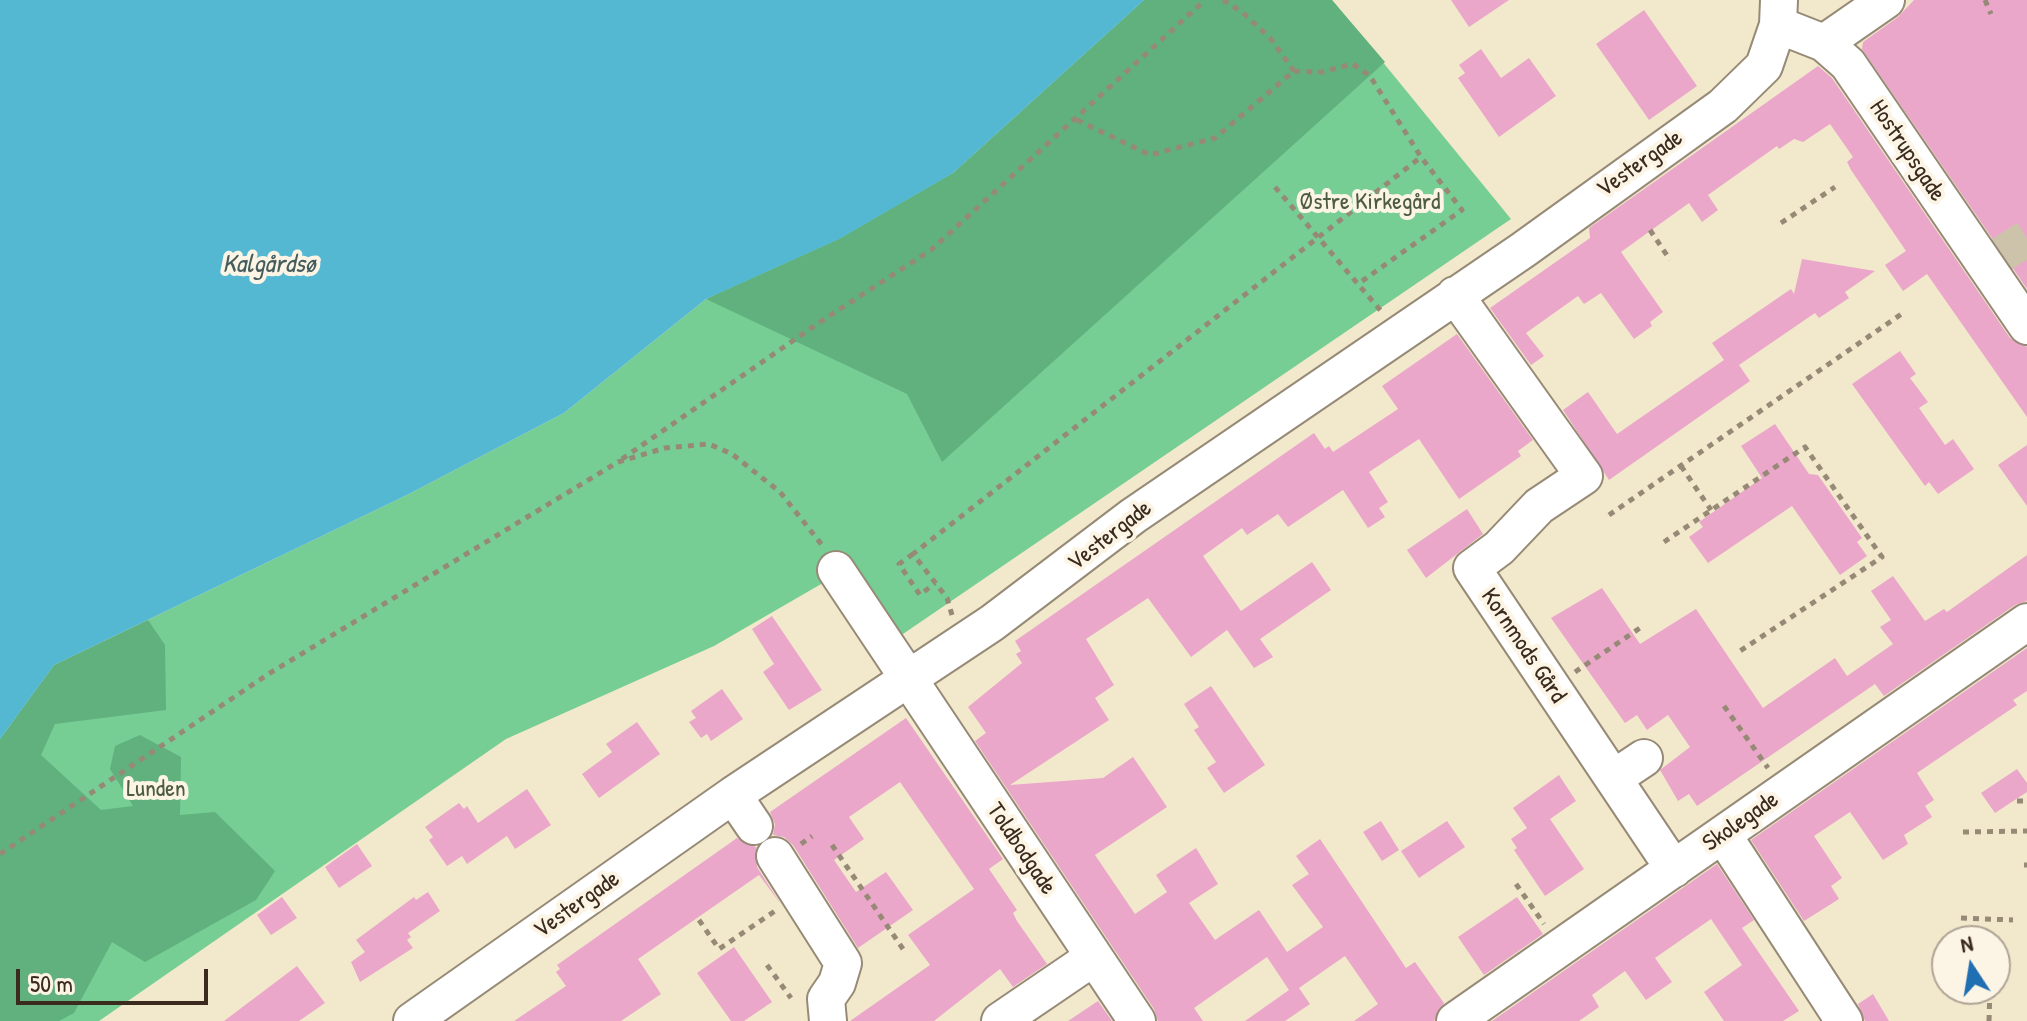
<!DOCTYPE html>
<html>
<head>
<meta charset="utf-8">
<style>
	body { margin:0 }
	#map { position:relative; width:2027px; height:1021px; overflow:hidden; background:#f2e9cd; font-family:"Patrick Hand",sans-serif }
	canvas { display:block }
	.north { position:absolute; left:1931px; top:925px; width:80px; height:80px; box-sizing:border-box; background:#fcf5e5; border:2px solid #afa495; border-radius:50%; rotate:348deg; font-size:22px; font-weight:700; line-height:32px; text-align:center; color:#3b2a1e }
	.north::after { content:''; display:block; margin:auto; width:28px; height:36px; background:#1f6fb2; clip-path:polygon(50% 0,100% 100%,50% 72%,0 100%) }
	.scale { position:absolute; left:16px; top:969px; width:192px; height:36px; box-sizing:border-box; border:4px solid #3b2a1e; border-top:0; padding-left:10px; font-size:24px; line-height:28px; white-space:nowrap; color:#3b2a1e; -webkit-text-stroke:6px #fcf5e5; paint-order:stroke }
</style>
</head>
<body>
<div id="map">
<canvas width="2027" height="1021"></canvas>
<div class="north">N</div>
<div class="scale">50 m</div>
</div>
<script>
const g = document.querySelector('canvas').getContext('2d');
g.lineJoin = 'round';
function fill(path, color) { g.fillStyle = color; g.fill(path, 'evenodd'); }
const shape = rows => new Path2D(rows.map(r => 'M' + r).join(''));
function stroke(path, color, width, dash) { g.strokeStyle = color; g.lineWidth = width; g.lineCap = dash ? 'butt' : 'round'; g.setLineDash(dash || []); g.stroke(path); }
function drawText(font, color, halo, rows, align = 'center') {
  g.font = font + ' "Patrick Hand",sans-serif'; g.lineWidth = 8; g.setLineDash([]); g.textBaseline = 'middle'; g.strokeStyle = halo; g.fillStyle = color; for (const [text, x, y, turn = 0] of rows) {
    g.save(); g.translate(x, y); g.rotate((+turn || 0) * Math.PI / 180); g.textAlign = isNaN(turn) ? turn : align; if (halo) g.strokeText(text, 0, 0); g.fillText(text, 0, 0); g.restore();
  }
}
fill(shape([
	[1144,0,1332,0,1511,219,900,636,854,565,714,646,506,739,99,1021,0,1021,0,739,54,665,407,495,564,413,706,299,953,173]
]), '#76ce94');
fill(shape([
	[1144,0,1332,0,1385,62,942,462,907,394,706,299,839,239,953,173],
	[148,620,165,645,166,710,55,724,41,755,101,810,133,806,110,769,115,746,140,735,181,757,180,815,215,812,275,871,256,900,145,962,112,942,74,1013,59,1021,0,1021,0,739,54,665]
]), '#60b17e');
fill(shape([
	[0,0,1144,0,953,173,839,239,706,299,564,413,407,495,54,665,0,739]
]), '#55b8d3');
fill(shape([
	[1451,0,1509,0,1469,27],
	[1914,0,2027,0,2027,289,1862,49,1863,42,1898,17],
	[1644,10,1697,86,1649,120,1596,44],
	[1481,49,1501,78,1529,58,1556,96,1499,137,1458,78,1465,73,1459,65],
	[1818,66,1832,78,2010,338,2027,347,2027,417,1927,274,1903,291,1885,265,1906,251,1851,170,1847,162,1853,157,1830,124,1803,142,1794,139,1779,149,1777,146,1708,195,1718,210,1702,222,1689,203,1621,252,1663,312,1650,322,1652,326,1634,339,1601,293,1584,304,1578,296,1526,333,1544,356,1531,365,1490,308,1590,238,1589,228],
	[1802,259,1875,271,1845,292,1849,298,1819,318,1815,313,1739,365,1750,381,1609,480,1563,410,1588,392,1617,434,1724,360,1712,343,1791,289,1794,294],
	[1457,334,1533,440,1518,451,1521,456,1459,499,1419,439,1369,472,1388,502,1379,508,1385,517,1368,528,1343,490,1288,527,1278,514,1247,535,1242,528,1203,556,1241,611,1312,562,1331,590,1260,639,1273,657,1254,668,1227,630,1191,657,1148,598,1086,639,1114,685,1095,698,1109,720,1010,785,1103,778,1133,757,1167,807,1095,855,1135,914,1167,892,1156,875,1196,848,1218,884,1189,903,1215,940,1259,910,1287,952,1323,927,1292,885,1309,874,1296,856,1320,839,1406,968,1415,962,1444,1003,1434,1021,1354,1021,1378,1004,1345,956,1299,988,1310,1004,1285,1021,1245,1021,1289,990,1267,957,1194,1008,1203,1021,1158,1021,1154,1009,975,741,986,733,968,707,1022,663,1016,654,1021,651,1015,641,1314,433,1325,449,1329,446,1333,452,1398,409,1382,386],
	[1900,351,1916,374,1910,378,1928,402,1919,408,1945,445,1953,439,1974,469,1938,494,1929,482,1925,486,1852,384],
	[1775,424,1809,474,1818,475,1862,538,1857,542,1867,556,1840,575,1792,506,1708,563,1689,537,1703,527,1699,522,1762,478,1741,446],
	[2027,445,2027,506,1998,465],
	[1467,509,1483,534,1426,578,1407,550],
	[2027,555,2027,601,2015,605,1884,696,1875,684,1697,806,1689,794,1678,801,1660,770,1690,747,1668,715,1647,730,1637,715,1625,723,1551,618,1602,588,1640,644,1696,609,1763,708,1835,658,1847,676,1893,644,1880,627,1891,620,1871,591,1893,576,1925,621,1944,609,1947,612],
	[772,616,822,690,789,710,763,672,774,664,752,629],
	[2027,648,2027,691,2013,700,2017,705,1917,773,1934,800,1925,806,1932,817,1904,835,1908,844,1883,860,1850,812,1814,836,1842,878,1831,886,1839,899,1804,921,1751,840],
	[1211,686,1265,765,1224,793,1207,768,1216,762,1194,730,1199,727,1184,704],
	[722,689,743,719,711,741,707,734,701,738,689,722,696,718,691,711],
	[906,718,1003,859,989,869,1017,910,1013,913,1017,921,1047,964,1013,987,1000,969,934,1021,850,1021,930,965,908,935,974,889,900,782,849,817,864,839,834,860,856,892,886,872,913,910,858,948,793,845,784,837,773,835,775,824,770,812],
	[637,722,660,754,599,798,582,774,612,752,606,744],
	[2017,769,2027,783,2027,792,1995,813,1981,793],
	[1559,775,1576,801,1550,819,1584,869,1545,896,1514,850,1517,848,1511,839,1527,828,1513,808],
	[527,789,551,825,515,849,507,836,467,864,462,856,447,866,429,840,433,837,425,827,459,803,464,809,467,806,478,823],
	[1381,821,1399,850,1382,861,1363,832],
	[1447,821,1465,847,1419,878,1401,851],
	[737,838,756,847,757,867,780,903,759,875,638,959,661,994,621,1021,514,1021,566,986,556,972,560,969,557,965],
	[357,844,372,866,339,888,325,867],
	[1717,864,1754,920,1742,928,1799,1011,1783,1021,1724,1021,1704,992,1742,965,1711,919,1655,958,1672,982,1646,1000,1625,971,1592,995,1599,1007,1579,1021,1492,1021],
	[428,892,440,911,408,933,411,937,407,940,413,948,360,982,351,962,365,952,356,940,414,897,416,900],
	[282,897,297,918,271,935,257,915],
	[1517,897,1543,934,1484,975,1458,937],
	[734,947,772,1002,744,1021,731,1021,697,973],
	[297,966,325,1003,299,1021,224,1021],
	[1873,994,1889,1021,1865,1021,1858,1004],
	[1098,1001,1112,1021,1068,1021]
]), '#eaa7c9');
stroke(shape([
	[1999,256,2027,238]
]), '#cdc3aa', 36, [36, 18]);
const minor = shape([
	[1778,25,1824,43,1848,64,2027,326],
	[1824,43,1886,0],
	[1455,295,1584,476,1539,506,1499,548,1472,568,1674,869],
	[836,570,1137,1021],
	[1614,778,1644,758],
	[733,795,754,826],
	[1723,835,1844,1021],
	[775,856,843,963,837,983,826,999,828,1021],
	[412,1021,733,795,992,623,1133,516,1523,250,1723,106,1764,66,1778,25,1779,0],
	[1000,1021,1094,957],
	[1455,1021,2027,622]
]);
stroke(minor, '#968a76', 40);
stroke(shape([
	[1223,0,1242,12,1270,38,1294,71],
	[1985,0,1991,14],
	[1077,120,1150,155,1215,138,1294,71,1322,72,1353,64,1370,76,1421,157,1462,210,1358,284],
	[1275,187,1381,311],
	[1781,223,1835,187],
	[1650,230,1670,260],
	[622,459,820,322,931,250,1205,0],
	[1681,466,1711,510],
	[1609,515,1903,313],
	[1664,542,1805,447,1882,557,1740,651],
	[913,554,899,564,920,595,935,583],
	[952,615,947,598,913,554,1421,157],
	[1575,672,1643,626],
	[1724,706,1768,768],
	[2017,801,2027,801],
	[1963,832,2027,831],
	[801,844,812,836],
	[832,845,903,949],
	[0,854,270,673,618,462,665,448,709,444,732,454,780,492,822,545],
	[2024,865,2027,865],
	[1516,884,1544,924],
	[1961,918,2013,920],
	[699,920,719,949,775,911],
	[767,965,791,998],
	[1989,1021,1990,989]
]), '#968a76', 5, [6, 6]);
stroke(minor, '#fff', 36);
drawText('24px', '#3b2a1e', '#fcf5e5', [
	["Hostrupsgade",1907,151,56],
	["Vestergade",1640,164,-35],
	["Vestergade",1110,536,-38],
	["Kornmods Gård",1523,646,56],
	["Skolegade",1741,822,-35],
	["Toldbodgade",1021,849,56],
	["Vestergade",577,905,-35]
]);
drawText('24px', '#4d5b41', '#fcf5e5', [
	["Østre Kirkegård",1370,203],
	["Lunden",156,790]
]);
drawText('italic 26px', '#445c5d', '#fcf5e5', [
	["Kalgårdsø",269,265]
]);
</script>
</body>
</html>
